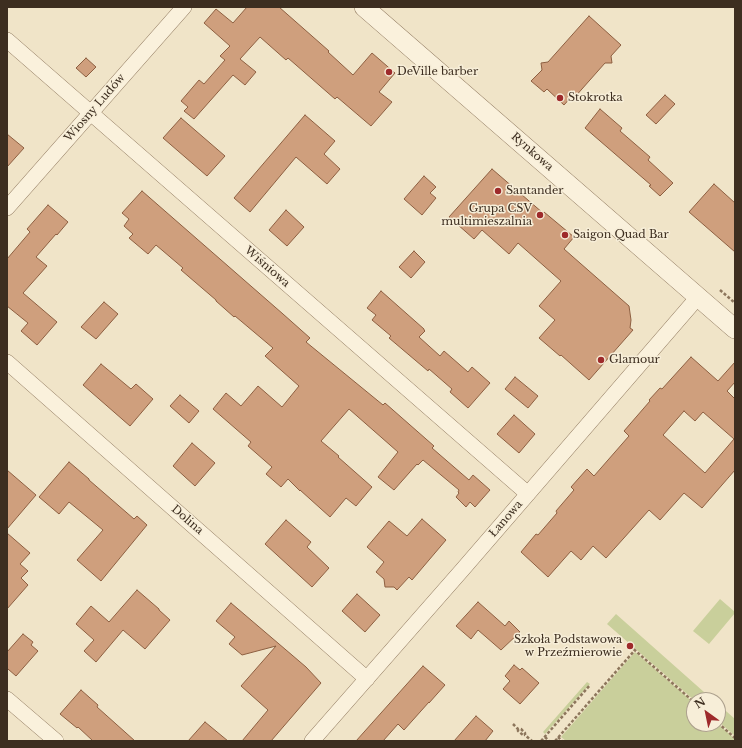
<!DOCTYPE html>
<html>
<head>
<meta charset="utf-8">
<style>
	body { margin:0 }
	#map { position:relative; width:742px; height:748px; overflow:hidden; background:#f0e4c8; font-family:"Libre Baskerville",serif }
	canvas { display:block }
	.frame { position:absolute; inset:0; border:8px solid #3d2e20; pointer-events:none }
	.north { position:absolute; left:686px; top:692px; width:40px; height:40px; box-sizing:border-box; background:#f7eed8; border:1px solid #ada18e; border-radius:50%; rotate:327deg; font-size:11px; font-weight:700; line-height:16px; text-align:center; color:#3d2e20 }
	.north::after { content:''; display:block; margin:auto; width:14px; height:18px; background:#9e2a2b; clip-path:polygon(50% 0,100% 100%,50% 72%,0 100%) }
</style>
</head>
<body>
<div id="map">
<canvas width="742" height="748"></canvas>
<div class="frame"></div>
<div class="north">N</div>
</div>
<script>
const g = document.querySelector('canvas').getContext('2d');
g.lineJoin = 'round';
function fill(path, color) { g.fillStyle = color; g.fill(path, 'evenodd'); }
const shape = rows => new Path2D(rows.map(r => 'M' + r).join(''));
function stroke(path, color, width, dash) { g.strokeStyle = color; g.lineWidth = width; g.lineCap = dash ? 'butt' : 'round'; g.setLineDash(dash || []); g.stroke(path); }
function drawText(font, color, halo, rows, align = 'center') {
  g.font = font + ' "Libre Baskerville",serif'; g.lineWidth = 3; g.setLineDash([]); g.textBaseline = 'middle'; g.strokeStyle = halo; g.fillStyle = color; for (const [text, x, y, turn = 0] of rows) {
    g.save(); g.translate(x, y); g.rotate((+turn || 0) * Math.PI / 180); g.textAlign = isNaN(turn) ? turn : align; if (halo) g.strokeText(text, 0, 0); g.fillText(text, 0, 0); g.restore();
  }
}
fill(shape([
	[720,599,735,612,735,613,709,644,693,631],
	[616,614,713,700,694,700,607,624],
	[635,652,694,703,694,724,718,724,735,739,735,741,566,741,561,737],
	[587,682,590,684,545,734,543,732],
	[718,704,735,719,735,736,718,721]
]), '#c9cf9b');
const building = shape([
	[247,7,279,7,329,51,328,52,353,75,372,53,395,73,379,92,392,102,371,126,337,97,335,99,288,58,286,60,260,37,240,59,256,72,245,85,233,75,194,119,184,111,188,107,181,101,199,80,204,84,225,60,220,56,230,46,204,23,216,9,233,23,247,7],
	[589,16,621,45,611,56,612,63,605,63,574,98,572,96,564,105,547,89,544,92,531,81,542,70,541,63,548,62,589,16],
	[86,58,96,67,86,77,76,68,86,58],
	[665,95,675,104,656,124,646,115,665,95],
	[600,109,622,128,620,131,650,157,648,160,673,183,660,196,649,186,651,185,585,128,600,109],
	[305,115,335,141,324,154,340,169,327,184,296,157,250,212,234,198,305,115],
	[181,118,225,156,207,176,163,138,181,118],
	[7,134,24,148,7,167,7,134],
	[492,169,543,213,544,212,574,237,564,249,629,306,631,320,630,328,633,330,589,380,561,355,560,356,539,338,555,320,539,306,561,281,518,243,509,254,482,230,474,239,449,217,492,169],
	[424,176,436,187,430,193,436,198,422,215,404,199,424,176],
	[714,184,735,203,735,252,689,212,714,184],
	[142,191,283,314,310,338,306,342,383,405,385,403,434,446,432,448,469,480,473,475,490,490,475,507,470,502,466,507,456,497,459,493,458,492,459,490,423,460,418,465,417,464,394,490,378,477,398,452,349,409,321,441,339,456,338,457,372,487,356,506,346,498,330,517,300,490,300,491,288,479,281,487,266,474,272,467,248,446,251,442,213,409,226,393,241,406,258,386,282,407,299,386,265,356,273,348,235,316,234,317,216,301,216,300,181,270,183,268,156,245,148,254,129,238,133,234,124,226,129,219,122,213,142,191],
	[48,205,68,222,57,235,56,234,36,257,47,266,23,293,57,322,37,345,21,331,28,323,7,306,7,259,30,232,27,229,48,205],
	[286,210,304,227,287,246,269,230,286,210],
	[414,251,425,262,411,278,399,267,414,251],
	[381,291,424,329,424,330,425,331,419,337,440,356,444,351,468,372,472,367,490,383,468,408,450,392,452,389,429,369,428,371,389,338,391,336,372,320,376,315,367,308,381,291],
	[104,302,118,314,96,339,81,327,104,302],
	[691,357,718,381,735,362,735,382,727,391,735,399,735,470,702,508,684,493,660,520,649,510,606,558,593,546,581,560,571,551,548,577,521,552,536,534,538,535,557,513,556,511,574,490,571,487,587,469,594,476,629,436,624,431,650,401,649,400,660,388,662,389,691,357],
	[684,411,695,421,703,412,734,439,705,473,663,435,684,411],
	[101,364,131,389,136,384,153,399,130,426,83,385,101,364],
	[515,377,538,396,528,408,505,389,515,377],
	[180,395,199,411,189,423,170,406,180,395],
	[514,415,535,434,519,453,497,434,514,415],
	[192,443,215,463,195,486,173,466,192,443],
	[69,462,89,479,89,480,134,519,137,516,147,525,101,581,77,560,103,530,69,502,59,514,39,497,69,462],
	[7,470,36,495,7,529,7,470],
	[422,519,446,540,412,580,409,577,397,590,394,587,385,587,384,579,376,572,384,562,367,547,389,521,407,536,422,519],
	[286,520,311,542,307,547,329,568,312,587,265,544,286,520],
	[7,533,30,553,20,564,28,571,21,578,28,585,7,609,7,533],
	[137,590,159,609,159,610,170,620,145,649,123,630,96,662,84,651,94,640,76,624,91,606,109,622,137,590],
	[357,594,380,615,365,632,342,611,357,594],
	[478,602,505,626,509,621,520,632,501,650,478,630,471,639,456,626,478,602],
	[231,603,306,667,321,683,271,741,242,741,268,710,241,686,276,646,242,655,229,644,235,637,216,621,231,603],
	[23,634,33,642,31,645,38,651,16,676,8,669,7,671,7,652,23,634],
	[514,665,520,670,522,668,539,683,520,704,503,689,510,681,505,676,514,665],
	[423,666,445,685,429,703,429,702,404,730,398,724,383,741,356,741,423,666],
	[81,690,98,705,97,707,135,741,93,741,78,727,77,728,60,714,81,690],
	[476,716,493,731,485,741,454,741,476,716],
	[205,722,228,741,188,741,205,722]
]);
fill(building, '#cf9f7d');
stroke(building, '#8d5f41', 1);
const minor = shape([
	[7,40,528,494],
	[7,208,184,7],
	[7,362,367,679],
	[7,699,56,741],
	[312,741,463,569,698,297]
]);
const tertiary = shape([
	[364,7,735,329]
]);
stroke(minor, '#8d765c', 16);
stroke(tertiary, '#8d765c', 20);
stroke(shape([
	[720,290,735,303],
	[630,646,694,702],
	[718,723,735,738],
	[513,724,518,729,521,729,525,733,525,735,532,741],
	[518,729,518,731,523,735,525,735],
	[545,737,549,741],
	[558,737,562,741],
	[541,741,590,685],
	[555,741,635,650]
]), '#8d765c', 2.5, [3, 2]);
stroke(minor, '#faf1dc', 15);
stroke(tertiary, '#faf1dc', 19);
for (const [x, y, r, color] of [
	[389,72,4,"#9e2a2b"],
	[560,98,4,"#9e2a2b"],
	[498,191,4,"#9e2a2b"],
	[540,215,4,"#9e2a2b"],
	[565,235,4,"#9e2a2b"],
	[601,360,4,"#9e2a2b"],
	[630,646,4,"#9e2a2b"]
]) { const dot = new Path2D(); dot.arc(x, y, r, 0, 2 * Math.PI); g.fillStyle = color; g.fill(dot); stroke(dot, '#f7eed8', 1.5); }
drawText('11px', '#3d2e20', '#f7eed8', [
	["DeVille barber",397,72],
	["Stokrotka",568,98],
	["Santander",506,191],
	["Grupa CSV",532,209,"right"],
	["multimieszalnia",532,222,"right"],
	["Saigon Quad Bar",573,235],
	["Glamour",609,360],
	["Szkoła Podstawowa",622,640,"right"],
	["w Przeźmierowie",622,653,"right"]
], 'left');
drawText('11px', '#3d2e20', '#f7eed8', [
	["Wiosny Ludów",95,108,-49],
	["Rynkowa",532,152,41],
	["Wiśniowa",267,267,41],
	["Łanowa",506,519,-49],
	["Dolina",187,520,41]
]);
</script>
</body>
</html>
